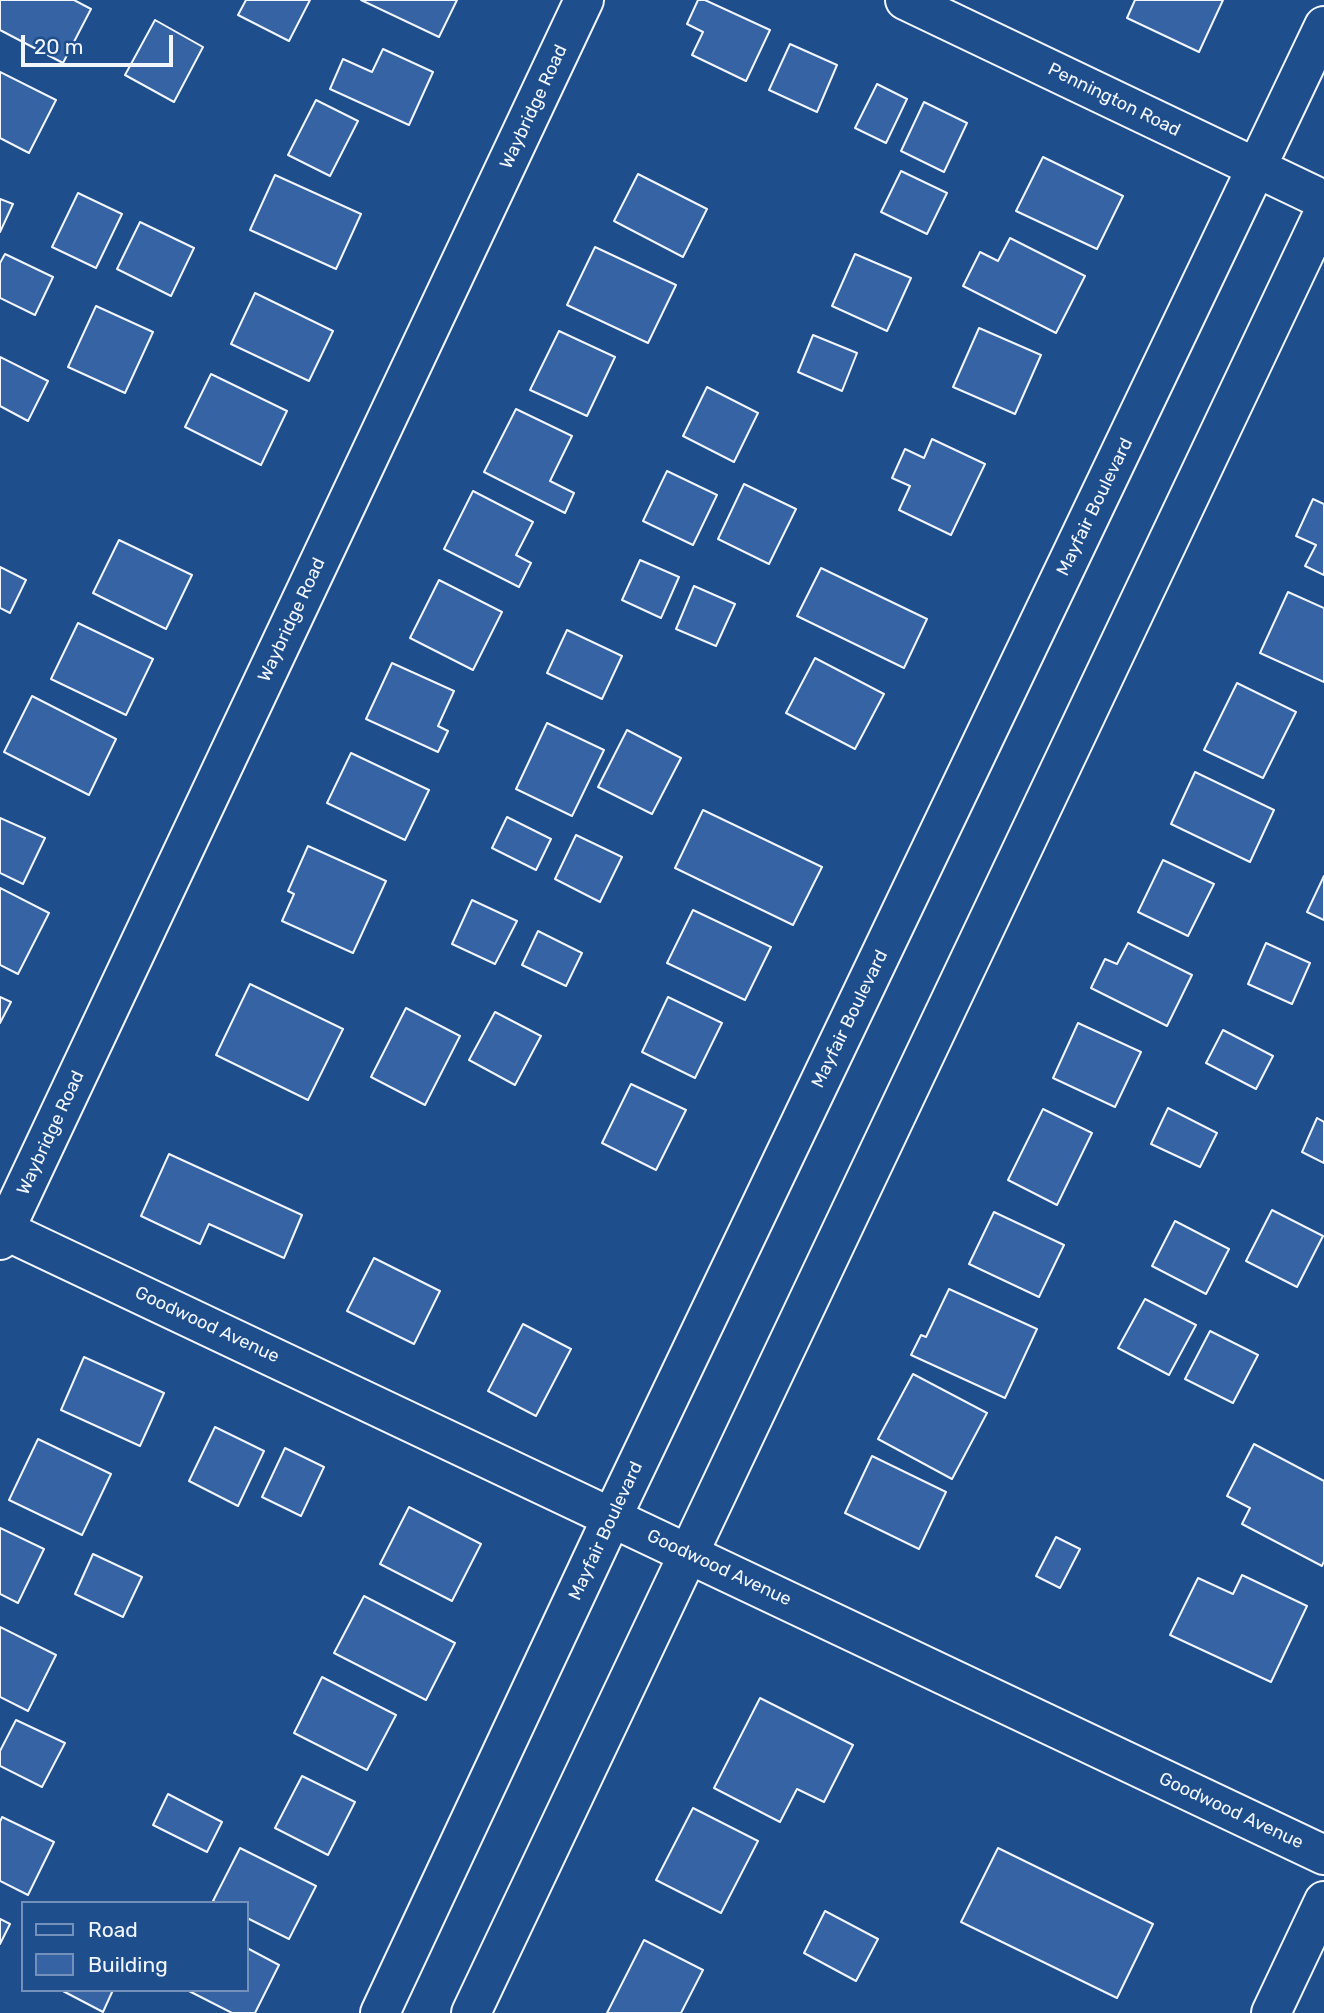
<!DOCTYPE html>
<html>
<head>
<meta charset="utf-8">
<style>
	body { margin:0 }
	#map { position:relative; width:1324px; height:2013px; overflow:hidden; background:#1f4e8c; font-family:Rubik,sans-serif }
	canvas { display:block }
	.legend { position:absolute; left:21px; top:1901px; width:228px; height:91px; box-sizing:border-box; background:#1f4e8c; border:2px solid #7391ba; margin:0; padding:9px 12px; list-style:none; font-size:21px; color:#f2f6ff }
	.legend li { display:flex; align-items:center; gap:14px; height:35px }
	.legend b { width:35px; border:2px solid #7391ba }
	.scale { position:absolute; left:21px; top:35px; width:152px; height:32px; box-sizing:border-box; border:4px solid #f2f6ff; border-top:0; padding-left:9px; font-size:21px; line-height:24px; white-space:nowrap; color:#f2f6ff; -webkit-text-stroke:5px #1f4e8c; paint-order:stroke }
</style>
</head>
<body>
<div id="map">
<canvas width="1324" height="2013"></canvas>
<ul class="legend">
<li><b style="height:9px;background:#1f4e8c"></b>Road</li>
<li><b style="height:19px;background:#3563a3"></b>Building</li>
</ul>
<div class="scale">20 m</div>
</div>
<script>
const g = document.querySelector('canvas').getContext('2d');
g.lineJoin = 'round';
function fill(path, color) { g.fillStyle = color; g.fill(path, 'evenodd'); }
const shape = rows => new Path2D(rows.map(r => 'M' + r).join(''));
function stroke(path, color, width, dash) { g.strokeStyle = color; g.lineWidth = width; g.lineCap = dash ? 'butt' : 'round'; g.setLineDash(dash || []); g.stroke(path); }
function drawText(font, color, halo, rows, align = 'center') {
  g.font = font + ' Rubik,sans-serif'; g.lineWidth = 5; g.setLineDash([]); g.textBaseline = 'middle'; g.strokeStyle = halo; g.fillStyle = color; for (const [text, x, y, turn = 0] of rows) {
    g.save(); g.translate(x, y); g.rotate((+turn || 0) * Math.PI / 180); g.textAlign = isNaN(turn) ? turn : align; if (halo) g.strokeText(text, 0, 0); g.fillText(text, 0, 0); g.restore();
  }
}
const building = shape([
	[0,0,74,0,91,9,63,63,0,30,0,0],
	[246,0,310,0,289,41,238,15,246,0],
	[361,0,457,0,439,37,361,0],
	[698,0,705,0,770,30,746,81,692,55,703,32,687,24,698,0],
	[1135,0,1223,0,1199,52,1127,18,1135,0],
	[155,20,203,47,174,102,125,75,155,20],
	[790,44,837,65,817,112,769,90,790,44],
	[383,49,433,72,409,125,330,89,343,59,372,72,383,49],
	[0,72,56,100,29,153,0,138,0,72],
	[877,84,907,99,886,143,855,128,877,84],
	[316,100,358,121,330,176,288,155,316,100],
	[924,102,967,123,944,172,901,151,924,102],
	[1043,157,1123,196,1097,249,1016,211,1043,157],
	[901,171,947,193,927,234,881,212,901,171],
	[638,174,707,209,683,257,614,221,638,174],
	[275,175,361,214,336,269,250,230,275,175],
	[78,193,122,214,96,268,52,247,78,193],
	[0,199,13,204,0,232,0,199],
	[140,222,194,248,171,296,117,269,140,222],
	[1010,238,1085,276,1056,333,963,286,980,252,998,261,1010,238],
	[595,247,676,285,648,343,567,305,595,247],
	[5,254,53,277,35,315,0,298,0,263,5,254],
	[855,254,911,278,887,331,832,306,855,254],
	[255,293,333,331,309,381,231,344,255,293],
	[96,306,153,332,125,393,68,367,96,306],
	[979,328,1041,355,1015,414,953,387,979,328],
	[559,331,615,357,587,416,530,390,559,331],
	[813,335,857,353,842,391,798,372,813,335],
	[0,357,48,381,28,421,0,406,0,357],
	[211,374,287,411,261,465,185,427,211,374],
	[707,387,758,413,734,462,683,436,707,387],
	[516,409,572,436,550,481,574,493,565,513,484,472,516,409],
	[932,439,985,464,951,535,899,510,910,486,892,478,905,449,924,458,932,439],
	[667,471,717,495,693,545,643,521,667,471],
	[744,484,796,509,769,564,718,539,744,484],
	[473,491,533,522,516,555,531,563,519,587,444,549,473,491],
	[1313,499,1324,504,1324,575,1305,566,1316,545,1296,536,1313,499],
	[119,540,192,575,166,629,93,593,119,540],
	[640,560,679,577,661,618,622,600,640,560],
	[0,567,26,580,10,613,0,608,0,567],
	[821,568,927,619,904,668,797,616,821,568],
	[439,580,502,612,473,670,410,638,439,580],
	[694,586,735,604,716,646,676,629,694,586],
	[1288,592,1324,608,1324,682,1260,653,1288,592],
	[78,623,153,659,126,715,51,679,78,623],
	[567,630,622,656,602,699,547,673,567,630],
	[815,658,884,694,855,749,786,713,815,658],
	[392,663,454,691,438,726,448,731,438,752,366,719,392,663],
	[1237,683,1296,712,1263,778,1204,750,1237,683],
	[32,696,116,739,89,795,4,752,32,696],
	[547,723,604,750,572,816,516,789,547,723],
	[627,730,681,758,652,814,598,787,627,730],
	[351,753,429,790,405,840,327,803,351,753],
	[1195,772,1274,810,1250,862,1171,824,1195,772],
	[703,810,822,867,793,925,675,868,703,810],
	[507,817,551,839,536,870,492,848,507,817],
	[0,818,45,838,23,884,0,873,0,818],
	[576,835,622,857,600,902,555,879,576,835],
	[308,846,386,881,353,953,282,921,294,894,288,891,308,846],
	[1163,860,1214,884,1188,936,1138,912,1163,860],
	[1324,876,1324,920,1307,912,1324,876],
	[0,888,49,913,18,974,0,965,0,888],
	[472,900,517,921,495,964,452,944,472,900],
	[693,910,771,947,745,1000,667,963,693,910],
	[538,931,582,953,566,986,522,965,538,931],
	[1128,943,1192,975,1167,1026,1091,988,1105,959,1117,964,1128,943],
	[1266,943,1310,963,1292,1004,1248,984,1266,943],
	[250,984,343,1029,308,1100,216,1055,250,984],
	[0,997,11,1002,0,1023,0,997],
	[668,997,722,1023,695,1078,642,1052,668,997],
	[406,1008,460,1036,425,1105,371,1077,406,1008],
	[495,1012,541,1036,515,1085,469,1060,495,1012],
	[1078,1023,1141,1052,1115,1107,1053,1078,1078,1023],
	[1223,1030,1273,1056,1256,1089,1206,1063,1223,1030],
	[631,1084,686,1110,656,1170,602,1143,631,1084],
	[1168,1108,1217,1133,1200,1167,1151,1144,1168,1108],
	[1043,1109,1092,1133,1057,1205,1008,1180,1043,1109],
	[1317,1118,1324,1122,1324,1163,1302,1152,1317,1118],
	[169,1154,302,1215,284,1258,209,1224,200,1244,141,1216,169,1154],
	[1272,1210,1323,1236,1297,1287,1246,1261,1272,1210],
	[994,1212,1064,1245,1039,1297,969,1264,994,1212],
	[1175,1221,1229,1249,1206,1294,1152,1266,1175,1221],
	[374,1258,440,1291,414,1344,347,1311,374,1258],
	[949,1289,1037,1329,1005,1398,911,1355,921,1335,926,1337,949,1289],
	[1145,1299,1196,1325,1169,1375,1118,1348,1145,1299],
	[523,1324,571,1349,536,1416,488,1391,523,1324],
	[1210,1331,1258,1355,1233,1403,1185,1379,1210,1331],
	[84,1357,164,1393,140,1446,61,1410,84,1357],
	[913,1374,987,1413,952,1479,878,1439,913,1374],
	[215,1427,264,1451,238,1506,189,1481,215,1427],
	[38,1439,111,1474,82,1535,9,1500,38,1439],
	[1254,1444,1324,1481,1324,1561,1322,1566,1242,1524,1250,1508,1227,1496,1254,1444],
	[285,1448,324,1467,301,1516,262,1497,285,1448],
	[872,1456,946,1492,919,1549,845,1513,872,1456],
	[409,1507,481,1544,452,1601,380,1564,409,1507],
	[0,1528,44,1549,18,1603,0,1594,0,1528],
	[1056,1537,1080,1549,1060,1588,1036,1576,1056,1537],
	[93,1554,142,1577,123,1617,75,1594,93,1554],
	[1242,1575,1307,1606,1271,1682,1170,1635,1198,1578,1233,1594,1242,1575],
	[364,1596,455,1643,426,1700,334,1653,364,1596],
	[0,1627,56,1655,28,1711,0,1697,0,1627],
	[322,1677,396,1715,367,1770,294,1733,322,1677],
	[760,1698,853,1745,824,1802,797,1789,780,1822,714,1788,760,1698],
	[16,1720,65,1743,42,1787,0,1766,0,1751,16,1720],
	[302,1776,355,1802,328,1855,275,1828,302,1776],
	[168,1794,222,1822,207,1852,153,1825,168,1794],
	[693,1808,758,1841,721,1913,656,1880,693,1808],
	[2,1817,54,1842,28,1895,0,1881,0,1822,2,1817],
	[240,1848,316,1886,289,1939,247,1918,247,1903,217,1903,213,1901,240,1848],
	[998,1848,1153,1924,1117,1998,961,1922,998,1848],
	[825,1911,878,1939,856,1981,804,1953,825,1911],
	[0,1919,10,1924,0,1944,0,1919],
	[644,1940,703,1970,681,2013,607,2013,644,1940],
	[247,1948,279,1965,255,2013,232,2013,187,1990,247,1990,247,1948],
	[61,1990,113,1990,103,2012,61,1990]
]);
fill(building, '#3563a3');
stroke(building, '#f2f6ff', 2);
const minor = shape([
	[905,0,1324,200],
	[0,1228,1324,1855],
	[0,1240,584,0],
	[380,2013,612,1517,1324,26],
	[471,2013,1324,212],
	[1271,2013,1324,1901]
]);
stroke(minor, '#f2f6ff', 42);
stroke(minor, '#1f4e8c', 38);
drawText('18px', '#f2f6ff', '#1f4e8c', [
	["Pennington Road",1114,100,26],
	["Waybridge Road",534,107,-65],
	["Mayfair Boulevard",1095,507,-64],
	["Waybridge Road",292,620,-65],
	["Mayfair Boulevard",850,1019,-64],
	["Waybridge Road",51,1133,-65],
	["Goodwood Avenue",207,1325,25],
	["Mayfair Boulevard",606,1531,-65],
	["Goodwood Avenue",719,1568,25],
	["Goodwood Avenue",1231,1811,25]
]);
</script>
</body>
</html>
